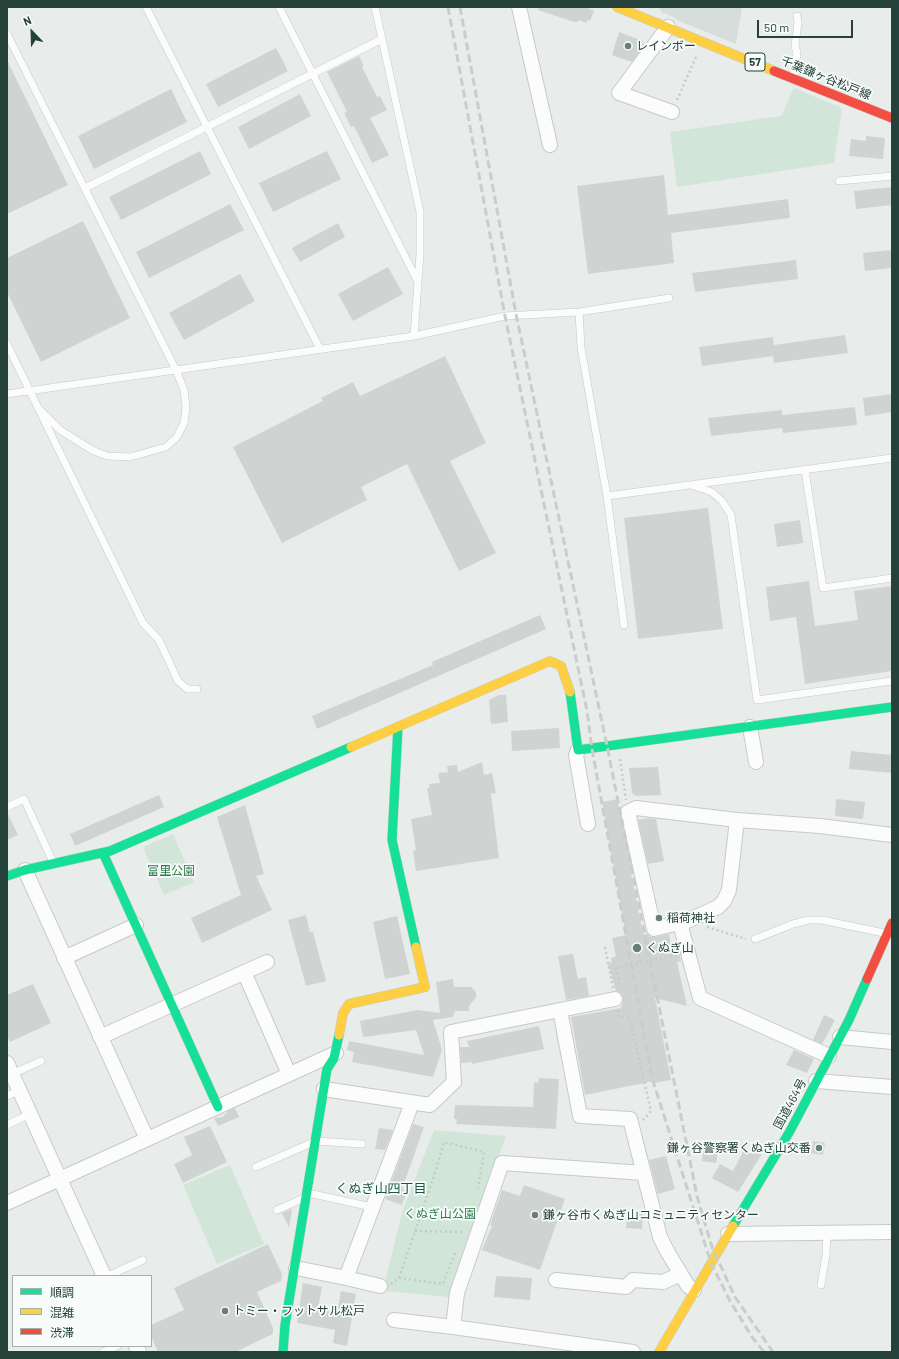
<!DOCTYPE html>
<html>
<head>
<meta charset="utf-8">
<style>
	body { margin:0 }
	#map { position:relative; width:899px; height:1359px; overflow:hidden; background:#e8edeb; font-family:Barlow,"Noto Sans JP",sans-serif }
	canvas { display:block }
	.frame { position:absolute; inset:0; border:8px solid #24423a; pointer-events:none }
	.legend { position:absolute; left:12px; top:1275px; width:140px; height:72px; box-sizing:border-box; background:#f7fbf9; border:1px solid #a3b1ad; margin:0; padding:5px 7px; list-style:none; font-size:12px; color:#24423a }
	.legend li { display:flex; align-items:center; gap:8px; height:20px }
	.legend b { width:20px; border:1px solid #a3b1ad }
	.north { position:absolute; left:12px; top:12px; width:40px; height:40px; -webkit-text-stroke:3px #f7fbf9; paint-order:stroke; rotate:337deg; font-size:11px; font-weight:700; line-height:16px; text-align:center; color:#24423a }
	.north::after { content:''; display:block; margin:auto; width:14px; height:18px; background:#24423a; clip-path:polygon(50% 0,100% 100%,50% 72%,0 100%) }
	.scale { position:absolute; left:757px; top:20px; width:96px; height:18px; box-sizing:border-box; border:2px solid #24423a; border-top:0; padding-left:5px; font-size:12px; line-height:14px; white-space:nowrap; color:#24423a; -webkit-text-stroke:3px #f7fbf9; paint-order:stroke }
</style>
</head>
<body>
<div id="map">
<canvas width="899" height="1359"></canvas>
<div class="frame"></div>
<ul class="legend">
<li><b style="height:5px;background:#16e098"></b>順調</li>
<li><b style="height:5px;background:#ffcf43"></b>混雑</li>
<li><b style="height:5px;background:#f24e42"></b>渋滞</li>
</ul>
<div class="north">N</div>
<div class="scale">50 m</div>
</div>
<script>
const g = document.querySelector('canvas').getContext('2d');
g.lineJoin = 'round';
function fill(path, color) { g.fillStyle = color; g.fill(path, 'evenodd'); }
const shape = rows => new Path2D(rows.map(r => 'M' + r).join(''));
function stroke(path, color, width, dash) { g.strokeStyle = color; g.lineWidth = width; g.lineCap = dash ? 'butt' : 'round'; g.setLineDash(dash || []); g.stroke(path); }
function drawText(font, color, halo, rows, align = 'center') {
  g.font = font + ' Barlow,"Noto Sans JP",sans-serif'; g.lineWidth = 3.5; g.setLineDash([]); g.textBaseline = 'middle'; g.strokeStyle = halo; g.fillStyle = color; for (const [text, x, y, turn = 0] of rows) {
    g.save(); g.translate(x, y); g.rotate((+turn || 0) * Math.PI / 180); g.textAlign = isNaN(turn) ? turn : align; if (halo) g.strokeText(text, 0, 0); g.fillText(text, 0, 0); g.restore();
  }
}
fill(shape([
	[659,7,742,7,736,44,677,20,676,18,661,12]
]), '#d6dedb');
fill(shape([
	[794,88,842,108,834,163,677,187,670,132,781,116],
	[173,834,194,882,164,895,143,847],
	[434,1130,506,1136,450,1297,383,1291,402,1212],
	[230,1165,264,1244,217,1264,183,1185]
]), '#d1e6d8');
fill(shape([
	[538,7,586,7,594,11,590,21,588,20,586,23,579,20,578,22,574,22,538,10],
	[619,32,643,41,642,44,645,44,632,62,612,55],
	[276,48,288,71,218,107,206,84],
	[359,56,364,66,362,67,377,97,380,96,387,110,370,118,389,155,372,163,354,126,351,127,344,113,347,112,327,72],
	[7,60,68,185,7,214],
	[171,89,187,122,94,169,78,136],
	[300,94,311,116,249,149,238,127],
	[866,136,885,138,883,159,849,156,851,139,866,141],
	[200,151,211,174,121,220,109,197],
	[327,151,341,179,273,212,259,183],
	[664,175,668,215,788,199,790,218,671,233,674,263,588,274,577,186],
	[892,187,892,205,856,209,854,191],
	[230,204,244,230,149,278,136,252],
	[83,221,130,318,41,362,7,292,7,258],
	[338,223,345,237,300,262,292,248],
	[892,250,892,268,865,271,863,253],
	[796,260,798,279,695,292,692,273],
	[388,267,403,294,353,321,338,294],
	[240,274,255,301,184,340,169,313],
	[845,335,848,353,774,363,773,356,702,366,699,347,773,337,774,345],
	[445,356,486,443,450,461,496,553,459,571,407,464,361,487,367,500,282,543,233,447,323,401,321,398,353,382,360,396],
	[892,394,892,412,865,416,863,398],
	[855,407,857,425,783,433,782,428,711,436,708,418,782,410,782,415],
	[708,508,723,629,638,639,624,518],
	[800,520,803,543,777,547,774,524],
	[809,581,815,626,858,620,854,591,892,586,892,671,805,684,796,617,770,621,766,587],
	[540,615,546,629,317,729,312,716,433,665,432,662],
	[499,695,506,695,508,722,491,724,489,700],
	[559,728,560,748,512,751,511,731],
	[851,751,892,755,892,773,849,769],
	[482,762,484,775,492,773,496,793,491,794,499,858,416,871,413,851,416,850,411,819,432,815,427,788,430,788,429,784,440,783,438,773,448,772,447,766,457,765,458,772],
	[658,767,661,795,636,796,632,793,629,768],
	[159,795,164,807,75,846,70,834],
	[617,799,632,868,630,868,643,934,647,934,651,937,656,937,669,934,672,952,679,952,681,961,677,962,687,1006,655,998,671,1080,654,1083,654,1081,585,1095,571,1017,621,1008,623,1001,622,994,616,991,608,964,612,962,611,958,616,956,612,938,626,935,602,802],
	[836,799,865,802,863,819,835,816],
	[245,805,264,874,256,876,272,910,202,943,191,918,241,895,217,817],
	[7,812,18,835,7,840],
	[648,818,656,819,664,861,648,864,638,820],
	[306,915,310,932,313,932,326,981,306,986,288,920],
	[397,916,410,974,385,979,373,922],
	[573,954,578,979,586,977,589,996,566,1000,558,956],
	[453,979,454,987,471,987,476,992,476,997,469,1006,469,1011,456,1011,456,1009,453,1017,433,1020,442,1050,433,1077,352,1062,354,1052,347,1050,349,1041,424,1055,416,1030,363,1037,360,1021,418,1010,440,1013,436,982],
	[33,984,51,1023,10,1042,7,1035,7,995],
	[824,1015,835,1020,822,1044,813,1040],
	[539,1026,544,1049,472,1064,472,1062,461,1063,460,1047,469,1047,467,1041],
	[794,1050,814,1059,807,1073,786,1065],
	[539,1078,559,1079,556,1129,456,1124,457,1119,454,1119,455,1105,533,1107,534,1082,538,1083],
	[235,1108,239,1117,218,1126,214,1118,223,1117,228,1111],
	[413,1124,424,1127,402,1189,407,1191,402,1205,385,1199],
	[210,1126,227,1162,183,1183,174,1164,192,1155,184,1137],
	[379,1128,393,1130,385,1150,375,1149],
	[813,1141,825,1143,823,1155,811,1153],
	[703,1150,718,1151,716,1163,702,1161],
	[744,1150,750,1153,762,1154,738,1192,712,1178,720,1164,733,1171],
	[666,1156,675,1189,658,1194,649,1160],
	[524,1185,565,1199,540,1270,482,1250,492,1226,490,1225,502,1190,520,1196],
	[292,1209,289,1228,282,1213],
	[628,1211,643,1212,642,1229,626,1228],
	[268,1244,282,1274,281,1281,257,1292,273,1328,273,1334,235,1352,158,1352,151,1336,151,1325,184,1310,174,1288],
	[496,1276,532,1278,530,1300,494,1297],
	[303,1283,322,1287,318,1309,337,1313,341,1291,356,1294,347,1346,333,1343,335,1330,297,1323]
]), '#cfd4d2');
const lane = shape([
	[146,7,320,349],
	[279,7,418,282],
	[375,7,420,212,420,254,414,336],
	[7,34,176,370,184,390,186,407,184,423,177,437,166,447,130,457,107,456,92,450,60,430,38,408],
	[794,76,797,53,795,46,798,22,797,16],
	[839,181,892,176],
	[85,188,382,39],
	[579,312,581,347,607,496,624,625],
	[7,344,143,623,159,640,178,681,187,689,197,689],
	[7,394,414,336,505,316,579,312,669,298],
	[805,470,823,588,892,578],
	[691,485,712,492,722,501,731,515,757,700,892,681],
	[607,496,892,458],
	[7,807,24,799,53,862],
	[755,939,793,924,809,920,822,920,884,933],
	[12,1074,41,1061],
	[7,1096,20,1090],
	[7,1125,30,1114],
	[256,1167,316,1141,362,1144],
	[277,1210,313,1194,367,1206],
	[108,1276,143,1260],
	[821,1285,826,1255,827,1233],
	[103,1352,117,1346]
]);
const street = shape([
	[519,7,550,145],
	[668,27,619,93,672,112],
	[750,727,756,762],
	[578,750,576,755,588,824],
	[737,820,729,890,724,901,718,907,687,921,654,929,628,812,636,808,737,820,820,826,892,835],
	[25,870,147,1139],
	[680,923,700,998,829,1056],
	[64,958,136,925],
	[244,972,289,1074],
	[560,1010,615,999],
	[100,1037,267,962],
	[840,1037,892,1042],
	[7,1063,104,1276],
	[816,1081,892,1087],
	[324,1089,430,1105,454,1082,451,1032,560,1010,580,1116,630,1119,660,1237,667,1251,688,1286,694,1290],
	[7,1203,336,1053],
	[728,1234,892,1232],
	[296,1268,346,1278,412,1103],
	[346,1278,380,1286],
	[556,1280,626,1287,633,1280,663,1282,681,1274],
	[394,1320,453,1327,633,1352],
	[453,1327,457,1293,502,1163,644,1173],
	[136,1346,139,1352]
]);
const fast = shape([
	[570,692,578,750,892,707],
	[398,727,392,840,416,947],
	[103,853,218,1107],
	[7,876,25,870,110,851,351,747],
	[733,1226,790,1131,849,1020,867,979],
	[283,1352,285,1325,327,1069,334,1058,339,1035]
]);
const slow = shape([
	[617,7,774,71],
	[351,747,550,661,561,666,570,692],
	[339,1035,343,1013,349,1004,425,987,416,947],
	[659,1352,733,1226]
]);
const jam = shape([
	[774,71,892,118],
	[867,979,892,923]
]);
stroke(lane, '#c5cac8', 8);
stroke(street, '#c5cac8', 16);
stroke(fast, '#c3cbc8', 10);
stroke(slow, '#c3cbc8', 10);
stroke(jam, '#c3cbc8', 10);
stroke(shape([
	[677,100,696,57],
	[620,759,626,800],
	[707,927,746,939],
	[605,947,613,988],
	[639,955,641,963],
	[616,968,620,987],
	[618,1010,619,1017,629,1016,651,1111,643,1120],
	[415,1231,464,1232],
	[399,1278,434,1176,444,1142,484,1152,478,1188],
	[443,1283,455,1253],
	[391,1284,399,1278,444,1284]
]), '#c3ccca', 2.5, [2, 3]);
stroke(lane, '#fcfcfc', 7);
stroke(street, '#fcfcfc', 14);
stroke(fast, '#16e098', 9);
stroke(slow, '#ffcf43', 9);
stroke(jam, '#f24e42', 9);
stroke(shape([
	[448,7,505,316,587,711,592,749,652,1078,711,1263,730,1301,752,1337,764,1352],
	[460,7,516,314,607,746,697,1196,712,1247,735,1297,773,1352]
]), '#c9cdcc', 3, [8, 4]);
stroke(shape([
	[616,968,684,953]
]), '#c3ccca', 2.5, [2, 3]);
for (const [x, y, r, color] of [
	[628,46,4,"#697e78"],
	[659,918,4,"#697e78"],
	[637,948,5,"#697e78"],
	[819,1148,4,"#697e78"],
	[535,1215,4,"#697e78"],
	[225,1311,4,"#697e78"]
]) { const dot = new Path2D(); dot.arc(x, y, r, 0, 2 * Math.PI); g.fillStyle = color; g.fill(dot); stroke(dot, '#f7fbf9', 1.5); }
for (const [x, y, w] of [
	[755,62,20]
]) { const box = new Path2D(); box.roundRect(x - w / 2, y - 9, w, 18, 3); g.fillStyle = '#f7fbf9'; g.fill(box); stroke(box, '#24423a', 1); }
drawText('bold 11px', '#24423a', null, [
	["57",755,62]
]);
drawText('12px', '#24423a', '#f7fbf9', [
	["レインボー",636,46],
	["稲荷神社",667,918],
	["くぬぎ山",646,948],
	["鎌ヶ谷警察署くぬぎ山交番",811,1148,"right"],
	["鎌ヶ谷市くぬぎ山コミュニティセンター",543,1215],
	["トミー・フットサル松戸",233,1311]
], 'left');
drawText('12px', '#24423a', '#f7fbf9', [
	["千葉鎌ヶ谷松戸線",826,78,22],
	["国道464号",790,1104,-62]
]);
drawText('12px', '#2d7a4b', '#f7fbf9', [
	["富里公園",171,871],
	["くぬぎ山公園",440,1214]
]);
drawText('13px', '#1f5548', '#f7fbf9', [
	["くぬぎ山四丁目",381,1189]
]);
</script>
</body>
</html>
